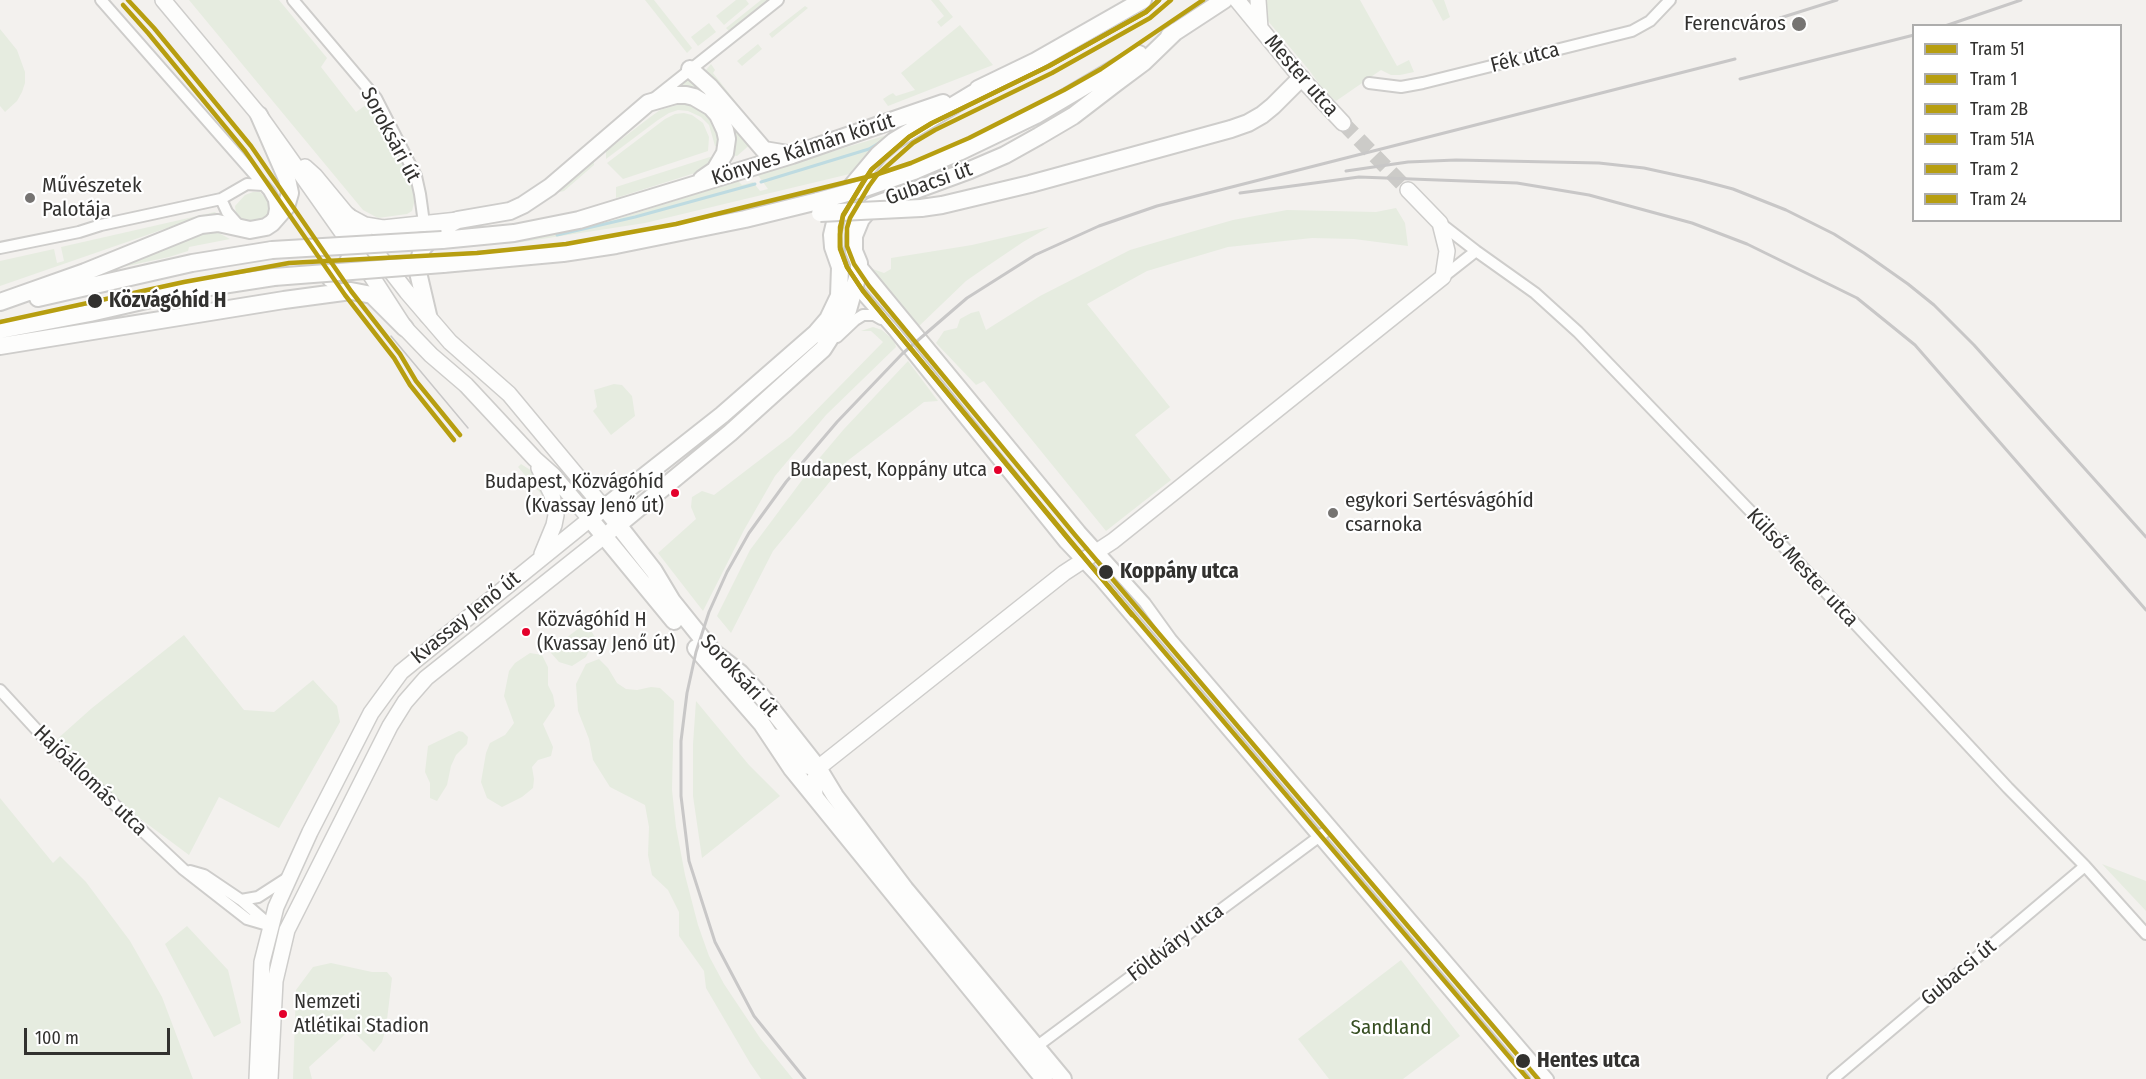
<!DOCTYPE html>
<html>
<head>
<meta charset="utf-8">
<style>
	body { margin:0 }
	#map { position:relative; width:2146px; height:1079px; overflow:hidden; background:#f3f1ee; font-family:"Fira Sans Condensed",sans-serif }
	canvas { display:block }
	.legend { position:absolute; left:1912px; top:24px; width:210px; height:198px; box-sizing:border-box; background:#fff; border:2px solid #adadac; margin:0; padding:8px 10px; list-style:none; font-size:18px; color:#32312f }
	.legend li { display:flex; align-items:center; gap:12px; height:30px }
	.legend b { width:30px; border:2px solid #adadac }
	.scale { position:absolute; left:24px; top:1028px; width:146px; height:27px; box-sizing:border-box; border:3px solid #32312f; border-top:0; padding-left:8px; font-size:18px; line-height:21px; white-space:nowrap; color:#32312f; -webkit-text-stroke:4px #fff; paint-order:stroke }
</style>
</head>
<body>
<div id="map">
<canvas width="2146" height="1079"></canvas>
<ul class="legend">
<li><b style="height:8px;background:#b79e10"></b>Tram 51</li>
<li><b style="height:8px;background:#b79e10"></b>Tram 1</li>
<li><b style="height:8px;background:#b79e10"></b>Tram 2B</li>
<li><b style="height:8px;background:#b79e10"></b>Tram 51A</li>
<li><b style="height:8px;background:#b79e10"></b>Tram 2</li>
<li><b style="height:8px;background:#b79e10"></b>Tram 24</li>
</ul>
<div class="scale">100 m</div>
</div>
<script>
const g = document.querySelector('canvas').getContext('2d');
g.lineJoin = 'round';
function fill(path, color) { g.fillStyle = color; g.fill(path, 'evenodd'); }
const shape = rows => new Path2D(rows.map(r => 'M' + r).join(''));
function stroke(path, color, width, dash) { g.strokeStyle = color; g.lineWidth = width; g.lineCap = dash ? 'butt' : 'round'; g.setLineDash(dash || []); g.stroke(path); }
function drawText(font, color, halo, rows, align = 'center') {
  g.font = font + ' "Fira Sans Condensed",sans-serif'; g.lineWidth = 4.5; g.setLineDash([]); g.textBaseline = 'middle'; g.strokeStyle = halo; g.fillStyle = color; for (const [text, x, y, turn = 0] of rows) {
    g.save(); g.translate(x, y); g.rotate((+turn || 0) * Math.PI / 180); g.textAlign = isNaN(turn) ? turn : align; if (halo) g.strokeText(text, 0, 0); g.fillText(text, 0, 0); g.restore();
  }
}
fill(shape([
	[189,0,279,0,327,58,321,67,356,112,373,100,412,179,416,195,412,211,407,214,378,218,363,210],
	[645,0,654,0,692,48,687,53],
	[736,0,746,0,749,4,724,25,716,16],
	[761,0,770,0,731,31,729,31,726,28],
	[931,0,939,0,953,17,941,27,937,22,944,16],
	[1267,0,1360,0,1397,66,1409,60,1414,72,1400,75,1391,75,1381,70,1336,101,1325,92,1309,70,1268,21,1266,14],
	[1432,0,1444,0,1450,17,1443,21],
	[805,6,808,8,772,38,769,34],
	[709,23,716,32,698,46,691,37],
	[960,25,993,65,888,106,883,99,889,95,893,93,896,96,915,90,901,73],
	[0,29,17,50,25,72,25,83,22,92,17,101,5,112,0,106],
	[758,44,762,49,742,66,737,61],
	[711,64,715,70,713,73,762,135,759,138,707,74,706,70],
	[689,76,753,142,737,156,732,155,735,141,730,119,702,91,690,87,675,88],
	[684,103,695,105,707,113,719,129,720,148,715,146,709,125,701,117,688,111,678,110,669,113,658,120,606,159,606,151,649,118,660,110],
	[684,113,692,115,703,123,709,137,708,151,623,179,607,163,665,119,675,114],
	[894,133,858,172,645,223,516,243,449,247,546,236,614,220,738,181,742,185,753,182,760,191,768,189,757,174],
	[710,157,716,158,695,173,616,198,616,187],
	[594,158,594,165,564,191,560,192,558,190],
	[253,192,260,192,269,201,270,214,263,221,246,223,236,214,235,206,245,195],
	[1396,208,1405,223,1408,246,1354,239,1312,238,1228,247,1147,271,1087,304,1170,407,1135,435,1171,480,1106,531,984,381,976,385,936,343,944,331,957,328,960,319,971,313,979,311,986,330,1040,296,1130,250,1191,232,1233,220,1287,210,1376,212],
	[215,212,217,214,215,216,199,217,0,286,0,261,54,249,57,263,64,261,61,247],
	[1049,227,1023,242,989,265,966,281,917,328,867,267,884,273,891,269,891,258,972,245],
	[211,232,217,232,230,239,189,247,188,251,169,257,76,277],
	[873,327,882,330,890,337,895,343,896,347,826,415,775,476,744,530,703,611,658,553,696,519,691,507,692,497,702,491,714,495,791,436,883,342,871,331,861,331],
	[908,361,938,401,924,402,846,462,773,551,731,633,717,616,750,550,811,468,844,429],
	[614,384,622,385,632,396,635,416,611,435,593,411,597,407,594,390],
	[521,464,532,471,540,481,547,501,518,467],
	[586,623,595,637,586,657,572,666,559,662,551,653,552,646,562,641],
	[184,635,244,710,274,712,313,680,337,706,340,722,279,828,219,797,189,855,134,814,55,741,92,708],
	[530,653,542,655,548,667,548,685,553,695,555,706,543,724,553,747,551,756,538,760,532,767,534,779,533,788,522,797,502,807,487,798,481,782,486,753,490,743,505,735,514,723,504,696,509,671,515,663],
	[599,659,608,668,617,683,626,689,637,690,651,687,660,688,674,701,672,790,676,827,685,875,698,925,709,956,724,984,760,1038,793,1079,761,1079,750,1063,706,988,704,971,679,936,679,912,668,890,652,875,648,855,649,827,645,805,610,787,593,760,589,739,578,711,576,684,586,664],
	[696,701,749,765,780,796,702,858,693,796,693,744],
	[459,731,463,732,468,737,467,744,456,755,451,766,447,785,437,801,430,798,430,783,425,772,428,746],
	[0,798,53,863,60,856,86,882,130,941,162,997,193,1079,0,1079],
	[2102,864,2146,881,2146,911],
	[187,926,228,970,241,1023,214,1037,165,944],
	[1401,960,1460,1036,1403,1079,1329,1079,1298,1039],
	[331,963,372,972,387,972,392,978,386,1028,382,1042,374,1052,351,1029,309,1067,312,1079,293,1079,296,990,313,967]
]), '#e6ece0');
stroke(shape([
	[761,182,869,149,884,140],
	[557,235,635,217,755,184]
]), '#bedbe1', 3);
stroke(shape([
	[1343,123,1408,190]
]), '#cccbc8', 15, [15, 8]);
const street = shape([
	[101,0,269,191,274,200,275,209,273,220],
	[293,0,376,98,416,176,420,194,424,223],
	[1369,83,1401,87,1423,83,1632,31,1650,21,1670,0],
	[656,97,778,0],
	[221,199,227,212,241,228],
	[1440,223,1476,251,1535,293,1578,332,1755,516,2008,788,2085,866,2146,934],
	[0,248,79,232,101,225,221,199,247,184,263,185],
	[859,263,1080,531,1145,603,1171,639,1548,1079],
	[1443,277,1476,251],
	[853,284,895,332,1065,543,1100,580,1524,1079],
	[837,337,855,320,863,315,874,315,881,319],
	[0,690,46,740,183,869,247,919,271,926],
	[190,871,204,875,241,900,271,926],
	[241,900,258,897,289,877],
	[1035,1050,1036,1047,1324,833],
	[1833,1079,2085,866]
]);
const secondary = shape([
	[163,0,259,115,284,150,354,249,405,328,431,355,466,385,535,459,553,475,590,519,401,672,371,713,310,832,276,907,262,962,257,1079],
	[1237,0,1301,78,1343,123],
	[1258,0,1260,28],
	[352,218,365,225,383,228,458,220],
	[539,468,552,495,556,515,554,525,542,554],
	[776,737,798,759,807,766,818,768],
	[815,796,814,781,818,768,1064,573,1113,541,1443,277,1447,251,1440,223,1408,190],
	[270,1079,275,981,287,930,390,726,405,702,426,678,618,525,509,394,450,342,407,292,348,216,315,176,305,167]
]);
const primary = shape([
	[1169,36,1224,0],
	[690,69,710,87,764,150,788,154],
	[978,89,1036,61,1143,0],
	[914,171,959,152,1036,115,1139,54],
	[921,208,942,205,1030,184,1231,129,1248,123,1262,115,1273,106,1301,78],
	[442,240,514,233,579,220,792,155,943,103],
	[443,264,563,253,616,245,745,219,818,201],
	[331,279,347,264,354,249,356,235,348,216],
	[38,298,192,263,272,250],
	[0,302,85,272,201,225,218,223,250,230,266,227,272,223,286,207,290,193,287,179,259,115],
	[428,315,417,268,422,249,437,231,458,220,510,211,523,205,550,187,648,103,676,95,686,95,694,97,711,107,718,115,725,130,727,139,725,153,715,170,702,179],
	[0,330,90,313,190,290,274,277],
	[0,346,284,300,351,291,372,295,405,328],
	[674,621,590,519,722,415,816,333,828,319,839,296,840,267,833,247,832,235,837,214,847,192,879,154,894,141,987,85],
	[696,648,762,724,792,769,1044,1079],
	[1063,1079,905,889,835,796,818,768,762,697,740,673,713,652,672,601,654,571,618,525,730,433,823,349,848,310,859,271,859,263,854,251,854,236,861,219,872,206,970,170,1005,155,1039,136,1073,116,1116,83,1144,62,1176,31]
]);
stroke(street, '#cecdcb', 14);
stroke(secondary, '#cecdcb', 18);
stroke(primary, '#cecdcb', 20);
stroke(street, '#fdfdfc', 10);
stroke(secondary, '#fdfdfc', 15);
stroke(primary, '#fdfdfc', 16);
stroke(shape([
	[391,336,468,428]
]), '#c8c7c7', 1.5);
stroke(shape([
	[1780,18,1837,0],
	[1945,26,2021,0],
	[1740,79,1914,35],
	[1346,171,1408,162,1456,160,1599,163,1644,168,1699,180,1733,189,1786,210,1834,234,1864,253,1908,284,1934,305,1974,345,2146,537],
	[1240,193,1359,177,1517,183,1589,195,1692,223,1747,244,1857,298,1915,345,2146,610],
	[805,1079,754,1016,715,942,689,861,681,796,681,741,687,693,696,652,709,612,727,572,749,533,786,482,837,422,902,354,967,298,1035,255,1099,226,1157,206,1735,59]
]), '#c8c7c7', 3);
const primaryBridge = shape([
	[818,201,865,188,914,171],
	[820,213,921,208],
	[272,250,442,240],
	[274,277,443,264]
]);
stroke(primaryBridge, '#cecdcb', 20, []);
stroke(primaryBridge, '#fdfdfc', 16);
stroke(shape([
	[1171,0,1150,18,1052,73,935,130,913,143,877,175,869,186,850,218,847,228,847,246,854,264,869,286,1075,535,1538,1079]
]), '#b79e10', 4.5);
stroke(shape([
	[0,322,184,282,289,263,477,253,566,244,676,224,875,175,911,163,969,138,1064,90,1101,69,1203,0]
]), '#b79e10', 4.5);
stroke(shape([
	[1159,0,1146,12,1049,66,932,123,909,137,872,169,863,182,843,216,840,227,840,249,847,267,863,291,1069,540,1528,1079]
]), '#b79e10', 4.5);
stroke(shape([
	[1132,615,863,291,847,267,840,247,840,234,843,215,871,170,909,137,932,123,1049,66,1146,12,1159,0]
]), '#b79e10', 4.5);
stroke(shape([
	[128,0,154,28,251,146,351,291,400,354,416,381,460,435]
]), '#b79e10', 4.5);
stroke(shape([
	[123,5,148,33,245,151,345,295,394,358,410,385,454,440]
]), '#b79e10', 4.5);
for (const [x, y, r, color] of [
	[1799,24,8,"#767472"],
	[30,198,6,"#767472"],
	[95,301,8,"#32312f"],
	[998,470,5,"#e4002b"],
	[675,493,5,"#e4002b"],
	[1333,513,6,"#767472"],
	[1106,572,8,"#32312f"],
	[526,632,5,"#e4002b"],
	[283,1014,5,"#e4002b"],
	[1523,1061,8,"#32312f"]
]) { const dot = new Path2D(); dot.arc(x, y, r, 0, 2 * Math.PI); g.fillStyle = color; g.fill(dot); stroke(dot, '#fff', 2); }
drawText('20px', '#32312f', '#fff', [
	["Budapest, Koppány utca",987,470],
	["Budapest, Közvágóhíd",664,482],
	["(Kvassay Jenő út)",664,506],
	["Közvágóhíd H",537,620,"left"],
	["(Kvassay Jenő út)",537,644,"left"],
	["Nemzeti",294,1002,"left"],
	["Atlétikai Stadion",294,1026,"left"]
], 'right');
drawText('21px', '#32312f', '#fff', [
	["Ferencváros",1786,24,"right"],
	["Művészetek",42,186],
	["Palotája",42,210],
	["egykori Sertésvágóhíd",1345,501],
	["csarnoka",1345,525]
], 'left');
drawText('21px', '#32312f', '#fff', [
	["Fék utca",1525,58,-14],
	["Mester utca",1301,76,49],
	["Soroksári út",390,135,62],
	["Könyves Kálmán körút",803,150,-18],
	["Gubacsi út",929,184,-20],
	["Külső Mester utca",1802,568,47],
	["Kvassay Jenő út",466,618,-39],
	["Soroksári út",739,676,47],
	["Hajóállomás utca",90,781,44],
	["Földváry utca",1176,943,-37],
	["Gubacsi út",1959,973,-40]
]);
drawText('bold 21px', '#32312f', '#fff', [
	["Közvágóhíd H",109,301],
	["Koppány utca",1120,572],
	["Hentes utca",1537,1061]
], 'left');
drawText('21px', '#364e21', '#fff', [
	["Sandland",1391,1028]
]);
</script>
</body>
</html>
